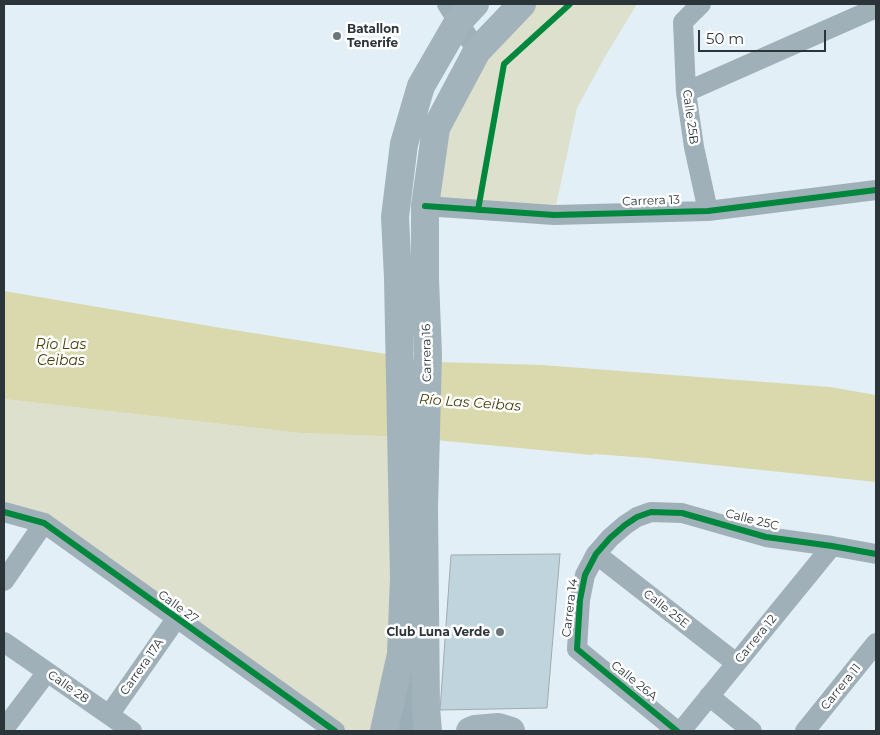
<!DOCTYPE html>
<html>
<head>
<meta charset="utf-8">
<style>
	body { margin:0 }
	#map { position:relative; width:880px; height:735px; overflow:hidden; background:#e2eff7; font-family:Montserrat,sans-serif }
	canvas { display:block }
	.frame { position:absolute; inset:0; border:5px solid #2b3439; pointer-events:none }
	.scale { position:absolute; left:698px; top:30px; width:128px; height:22px; box-sizing:border-box; border:2px solid #2b3439; border-top:0; padding-left:6px; font-size:15px; line-height:18px; white-space:nowrap; color:#2b3439; -webkit-text-stroke:4px #fff; paint-order:stroke }
</style>
</head>
<body>
<div id="map">
<canvas width="880" height="735"></canvas>
<div class="frame"></div>
<div class="scale">50 m</div>
</div>
<script>
const g = document.querySelector('canvas').getContext('2d');
g.lineJoin = 'round';
function fill(path, color) { g.fillStyle = color; g.fill(path, 'evenodd'); }
const shape = rows => new Path2D(rows.map(r => 'M' + r).join(''));
function stroke(path, color, width, dash) { g.strokeStyle = color; g.lineWidth = width; g.lineCap = dash ? 'butt' : 'round'; g.setLineDash(dash || []); g.stroke(path); }
function drawText(font, color, halo, rows, align = 'center') {
  g.font = font + ' Montserrat,sans-serif'; g.lineWidth = 5; g.setLineDash([]); g.textBaseline = 'middle'; g.strokeStyle = halo; g.fillStyle = color; for (const [text, x, y, turn = 0] of rows) {
    g.save(); g.translate(x, y); g.rotate((+turn || 0) * Math.PI / 180); g.textAlign = isNaN(turn) ? turn : align; if (halo) g.strokeText(text, 0, 0); g.fillText(text, 0, 0); g.restore();
  }
}
fill(shape([
	[522,4,637,4,606,55,577,108,554,215,425,206,436,128],
	[4,399,300,433,404,437,384,731,335,731,42,521,4,512]
]), '#dce0cd');
fill(shape([
	[4,291,221,328,437,362,542,365,830,387,876,395,876,482,647,458,594,454,592,455,404,437,300,433,4,399]
]), '#d9d9ad');
const building = shape([
	[560,554,547,708,440,710,451,555,560,554]
]);
fill(building, '#c0d4de');
stroke(building, '#a0aab0', 1);
stroke(shape([
	[447,4,477,51],
	[701,4,683,22,686,92,694,147,708,211],
	[686,92,876,8],
	[425,206,554,215,708,211,876,190],
	[4,512,44,523,335,731],
	[596,554,736,663],
	[4,581,44,523],
	[4,642,132,731],
	[709,696,752,731],
	[109,715,176,619],
	[4,729,47,672],
	[677,731,577,649,580,600,585,575,596,554,610,538,625,525,637,517,651,512,682,513,766,537,832,546,876,554],
	[681,731,832,546],
	[805,731,876,643]
]), '#a0b0b9', 20);
stroke(shape([
	[402,665,405,731]
]), '#9baeb7', 28);
stroke(shape([
	[384,731,401,654,404,578,398,278,395,217,404,144,421,86,458,22,475,4],
	[428,731,426,708,424,508,428,355,425,279,425,206,436,128,477,51,522,4],
	[470,731,475,729,498,727,511,731]
]), '#a2b3bb', 28);
stroke(shape([
	[425,206,554,215,708,211,876,190],
	[478,210,504,64,570,4],
	[4,512,44,523,335,731],
	[677,731,577,649,580,600,585,575,596,554,610,538,625,525,637,517,651,512,682,513,766,537,832,546,876,554]
]), '#00873e', 6);
for (const [x, y, r, color] of [
	[337,36,5,"#6b757c"],
	[500,632,5,"#6b757c"]
]) { const dot = new Path2D(); dot.arc(x, y, r, 0, 2 * Math.PI); g.fillStyle = color; g.fill(dot); stroke(dot, '#fff', 2); }
drawText('bold 12px', '#2b3439', '#fff', [
	["Batallon",347,29],
	["Tenerife",347,43],
	["Club Luna Verde",490,632,"right"]
], 'left');
drawText('12px', '#2b3439', '#fff', [
	["Calle 25B",690,117,82],
	["Carrera 13",651,201,-2],
	["Carrera 16",427,353,-91],
	["Calle 25C",752,520,14],
	["Calle 27",178,607,36],
	["Carrera 14",570,608,-83],
	["Calle 25E",666,609,38],
	["Carrera 12",756,639,-51],
	["Carrera 17A",142,667,-55],
	["Calle 26A",634,681,39],
	["Calle 28",68,687,35],
	["Carrera 11",841,687,-51]
]);
drawText('italic 14px', '#433e08', '#fff', [
	["Río Las",61,345],
	["Ceibas",61,361],
	["Río Las Ceibas",470,403,4]
]);
</script>
</body>
</html>
